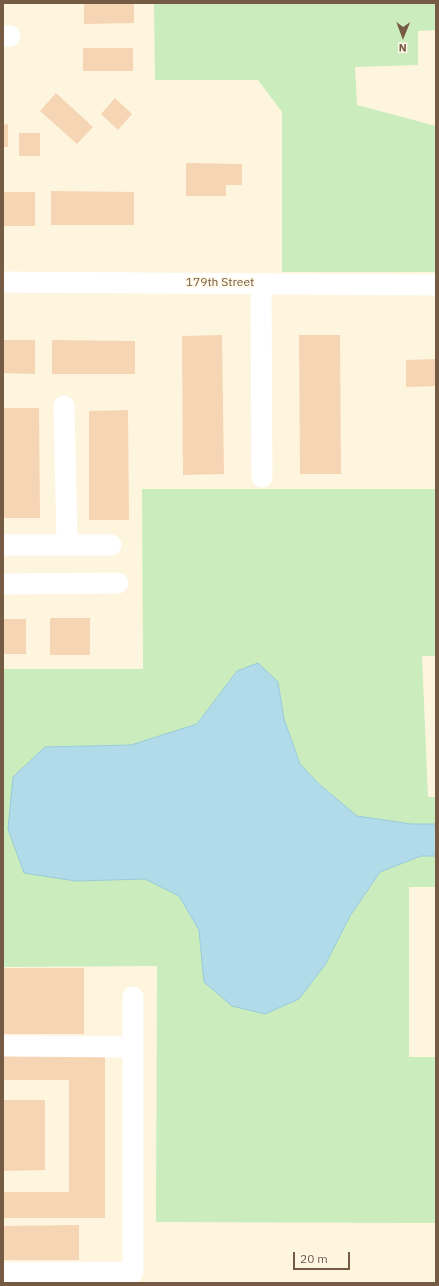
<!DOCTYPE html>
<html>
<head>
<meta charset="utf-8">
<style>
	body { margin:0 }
	#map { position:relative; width:439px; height:1286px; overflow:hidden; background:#fef5de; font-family:"IBM Plex Sans",sans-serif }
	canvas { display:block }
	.frame { position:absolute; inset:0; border:4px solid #765b44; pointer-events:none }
	.north { position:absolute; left:383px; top:16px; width:40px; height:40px; -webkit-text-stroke:3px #fff8e6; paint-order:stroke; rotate:181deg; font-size:11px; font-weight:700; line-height:16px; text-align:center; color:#765b44 }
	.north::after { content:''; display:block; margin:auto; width:14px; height:18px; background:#765b44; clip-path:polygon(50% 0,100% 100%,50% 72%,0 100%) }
	.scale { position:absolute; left:293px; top:1252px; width:57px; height:18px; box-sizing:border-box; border:2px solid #765b44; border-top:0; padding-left:5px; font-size:12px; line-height:14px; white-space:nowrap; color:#765b44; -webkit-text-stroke:3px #fff8e6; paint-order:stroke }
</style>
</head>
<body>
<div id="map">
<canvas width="439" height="1286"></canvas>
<div class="frame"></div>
<div class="north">N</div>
<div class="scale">20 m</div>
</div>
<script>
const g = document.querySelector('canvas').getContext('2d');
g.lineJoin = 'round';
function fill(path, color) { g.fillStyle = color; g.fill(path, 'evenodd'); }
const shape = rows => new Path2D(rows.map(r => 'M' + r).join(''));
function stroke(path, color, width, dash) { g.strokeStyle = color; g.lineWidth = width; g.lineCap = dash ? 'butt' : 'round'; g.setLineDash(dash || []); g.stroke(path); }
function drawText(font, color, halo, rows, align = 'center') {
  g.font = font + ' "IBM Plex Sans",sans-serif'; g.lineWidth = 3; g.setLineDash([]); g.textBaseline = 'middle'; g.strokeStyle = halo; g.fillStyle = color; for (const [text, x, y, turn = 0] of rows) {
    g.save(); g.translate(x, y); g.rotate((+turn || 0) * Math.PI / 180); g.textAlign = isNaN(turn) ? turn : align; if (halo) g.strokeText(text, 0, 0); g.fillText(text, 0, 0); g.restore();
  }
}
fill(shape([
	[154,3,436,3,436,30,418,31,418,65,355,67,357,105,436,126,436,272,282,272,282,112,258,80,155,80],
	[142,489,436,489,436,656,422,656,428,797,436,797,436,824,411,824,357,816,319,784,300,764,284,719,278,682,237,671,197,724,131,745,45,747,76,881,145,879,179,896,199,930,205,982,265,1014,299,999,325,965,350,916,380,872,421,856,436,856,436,887,409,887,409,1057,436,1057,436,1223,156,1222,157,966,3,967,3,669,143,669]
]), '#cbecbc');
const water = shape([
	[258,663,278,682,284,719,300,764,319,784,357,816,411,824,436,824,436,856,421,856,380,872,350,916,325,965,299,999,265,1014,232,1006,204,982,199,930,179,896,145,879,76,881,24,873,8,829,13,777,45,747,131,745,197,724,237,671,258,663]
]);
fill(water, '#b2dbe9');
stroke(water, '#97cadb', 1);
fill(shape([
	[84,3,134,3,134,23,84,24],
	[83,48,133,48,133,71,83,71],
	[56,93,93,127,77,144,40,111],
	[115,98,132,114,118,130,101,114],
	[8,124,8,147,3,147,3,125],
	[19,133,40,133,40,156,19,156],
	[186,163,242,164,242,185,226,185,226,196,186,196],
	[51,191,134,192,134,225,51,225],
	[3,192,35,192,35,226,3,226],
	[222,335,224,474,183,475,182,336],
	[299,335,340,335,341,474,300,474],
	[3,340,35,340,35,374,3,373],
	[52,340,135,341,135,374,52,374],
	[436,359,436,386,406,387,406,360],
	[3,408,39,408,40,518,3,518],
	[128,410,129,520,89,520,89,411],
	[50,618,90,618,90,655,50,655],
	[3,619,26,619,26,654,3,654],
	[3,968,84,968,84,1034,3,1034],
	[3,1050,105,1050,105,1218,3,1218,3,1192,69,1192,69,1080,3,1080],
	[3,1100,45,1100,45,1170,3,1171],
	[79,1225,79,1260,3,1260,3,1226]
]), '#f6d5b4');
stroke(shape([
	[3,36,10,36],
	[3,282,436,285],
	[261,284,262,477],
	[64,406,67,545],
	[3,545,111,545],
	[3,584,118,583],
	[3,1046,132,1047],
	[3,1273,133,1272,133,997]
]), '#fff', 21);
drawText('12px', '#765b44', '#fff8e6', [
	["179th Street",220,283]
]);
</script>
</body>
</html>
